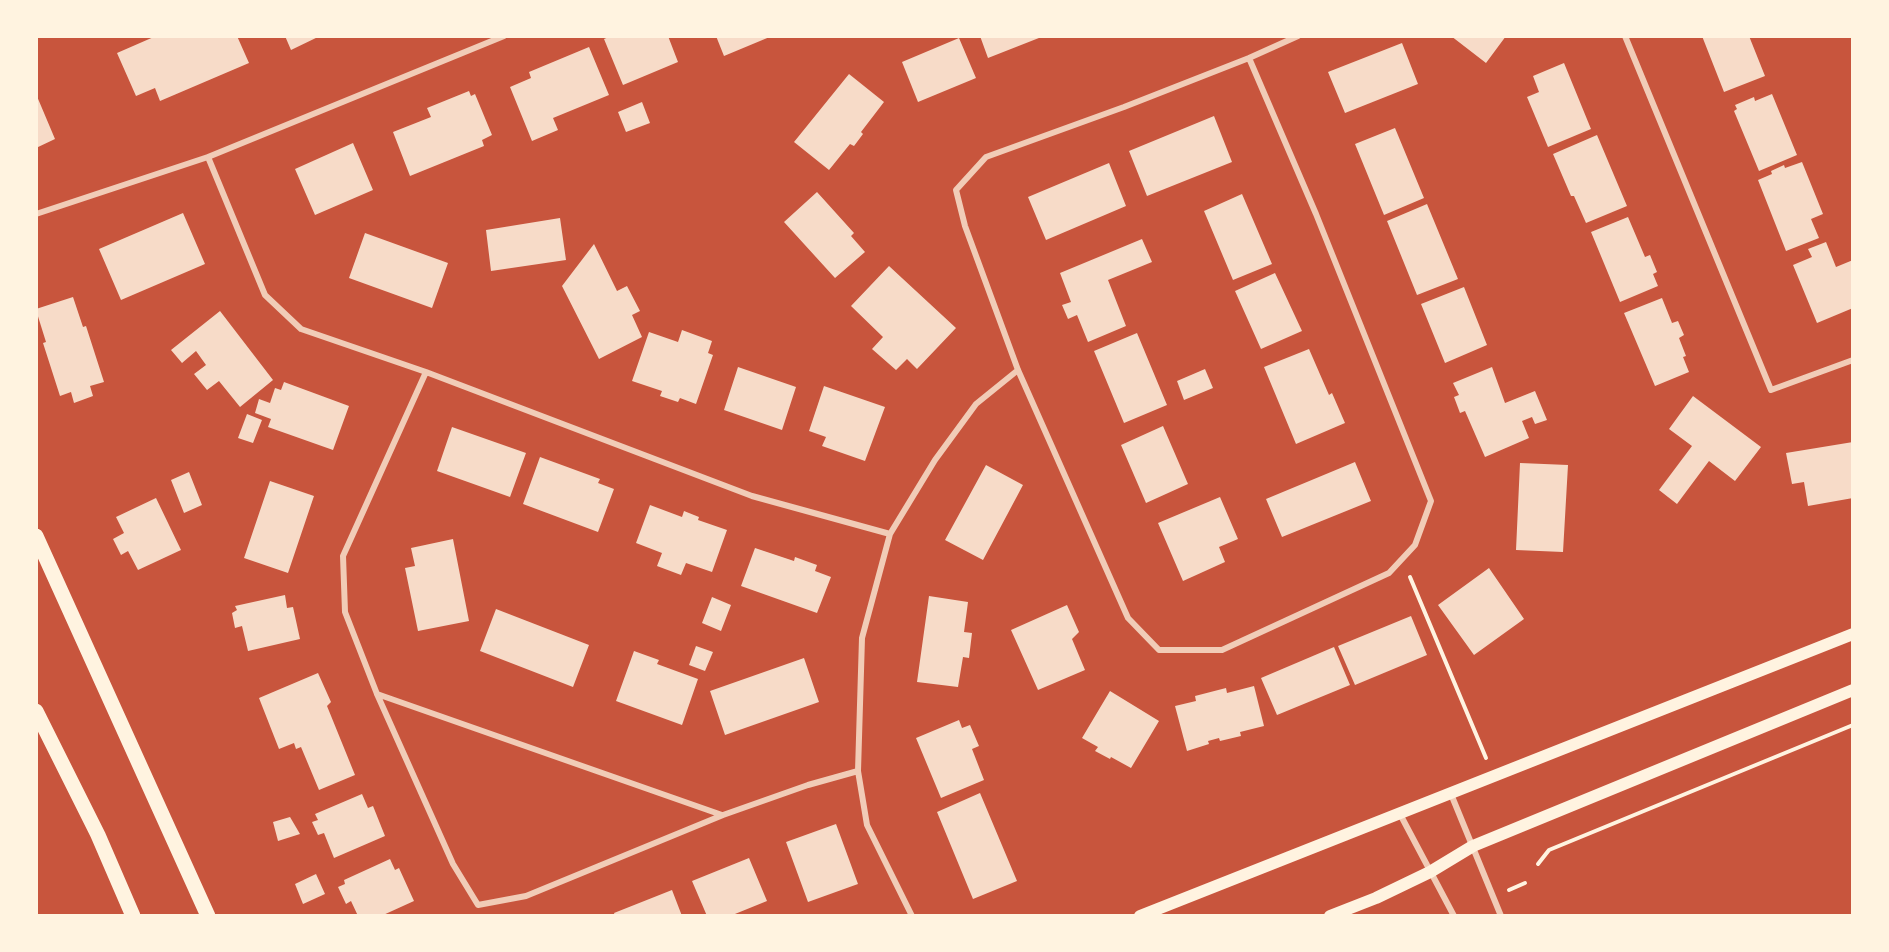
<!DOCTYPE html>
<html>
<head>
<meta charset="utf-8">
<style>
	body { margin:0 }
	#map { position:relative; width:1889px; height:952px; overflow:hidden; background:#c8553d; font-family:Jost,sans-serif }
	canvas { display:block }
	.frame { position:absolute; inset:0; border:38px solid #fff3e0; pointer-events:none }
</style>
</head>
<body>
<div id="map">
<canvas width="1889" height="952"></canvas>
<div class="frame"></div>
</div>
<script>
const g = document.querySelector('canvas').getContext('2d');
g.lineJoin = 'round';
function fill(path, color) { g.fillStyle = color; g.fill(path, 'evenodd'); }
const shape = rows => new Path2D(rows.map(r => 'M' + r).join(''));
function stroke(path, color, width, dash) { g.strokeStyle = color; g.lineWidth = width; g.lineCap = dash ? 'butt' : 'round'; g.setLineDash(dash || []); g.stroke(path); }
fill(shape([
	[156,36,237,36,249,63,160,101,155,88,136,96,117,53],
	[285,36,320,36,291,50],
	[611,36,668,36,678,62,623,85,604,39],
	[716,36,772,36,724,56],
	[980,36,1044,36,988,58],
	[1451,36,1506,36,1486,63],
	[1702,36,1749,36,1765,76,1724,92],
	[959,38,976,78,918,102,902,62],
	[1402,43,1418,84,1345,113,1328,72],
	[589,47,609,95,553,118,558,130,532,141,510,87,531,78,529,72],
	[1564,63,1591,129,1548,147,1527,97,1539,92,1533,76],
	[849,74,884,102,861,132,863,134,854,146,850,144,829,170,794,142],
	[469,91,471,96,475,94,492,135,482,140,484,146,410,176,393,132,431,117,427,108],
	[36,94,55,139,36,148],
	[1772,94,1797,155,1759,171,1734,111,1737,109,1735,105,1754,97,1755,101],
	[642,102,650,123,626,132,618,112],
	[1214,116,1232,162,1147,196,1129,151],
	[1395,128,1424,198,1384,215,1355,144],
	[1597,135,1627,206,1586,223,1574,196,1571,196,1553,154],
	[353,143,373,190,315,215,295,169],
	[1802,162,1823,214,1811,219,1819,238,1786,251,1758,180,1772,174,1771,171,1784,165,1785,168],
	[1109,163,1126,206,1046,240,1028,197],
	[817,192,854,233,851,236,865,252,835,278,784,222],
	[1242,194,1272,264,1233,280,1204,211],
	[1427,204,1458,279,1417,295,1387,221],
	[183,213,205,264,121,300,99,249],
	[1628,217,1645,257,1650,255,1657,272,1653,274,1658,286,1620,302,1591,232],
	[560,218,566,260,491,271,486,230],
	[365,233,448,263,432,308,349,278],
	[1142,239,1152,262,1108,280,1126,326,1088,342,1077,315,1068,319,1062,305,1071,302,1060,273],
	[1826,242,1836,267,1853,260,1853,308,1817,323,1793,265,1812,257,1808,249],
	[594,244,617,291,627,286,640,311,632,315,642,337,599,359,562,286],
	[889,266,956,328,917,369,907,359,896,370,872,349,883,337,851,306],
	[1275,273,1302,331,1261,349,1235,291],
	[1464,287,1487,345,1445,363,1421,304],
	[73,297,83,327,86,326,104,382,90,386,93,396,74,403,71,392,60,396,43,343,46,342,36,310,36,309],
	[1662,298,1672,323,1678,321,1684,335,1679,338,1686,356,1683,357,1689,372,1655,386,1624,313],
	[220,311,273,380,240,407,219,381,207,390,194,374,206,365,196,351,182,363,171,350],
	[682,330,712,341,708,353,713,355,696,404,680,398,678,402,660,396,662,391,632,381,649,332,678,342],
	[1137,333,1167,405,1124,423,1094,351],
	[1309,349,1329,395,1332,393,1345,423,1296,444,1264,367],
	[738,367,796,387,782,430,724,410],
	[1492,367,1505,403,1535,391,1547,420,1535,424,1532,417,1522,421,1529,438,1485,457,1465,411,1460,413,1454,397,1459,395,1453,383],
	[1205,369,1213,388,1184,400,1177,381],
	[284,382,349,406,333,450,268,427,271,419,255,413,259,399,270,403,275,388,281,390],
	[824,386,885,407,865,461,822,446,826,437,809,431],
	[1693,396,1761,447,1735,481,1709,461,1677,504,1659,490,1692,446,1669,429],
	[247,414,262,420,253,443,238,438],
	[1163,426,1188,484,1146,503,1121,445],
	[452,427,526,453,510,497,437,471],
	[1853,442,1853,498,1808,506,1804,482,1792,484,1786,453],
	[540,457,600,479,598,483,614,489,598,532,523,504],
	[1355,462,1371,501,1282,537,1266,499],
	[1520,463,1568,465,1563,552,1516,550],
	[986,465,1023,485,983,560,945,540],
	[189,472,202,505,184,513,171,480],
	[270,481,314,496,288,573,244,558],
	[1220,497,1238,539,1219,547,1225,562,1183,581,1158,523],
	[156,498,181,550,138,570,128,551,121,555,113,539,124,533,116,517],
	[650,505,682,517,684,511,699,517,698,520,727,530,712,572,686,563,681,575,657,566,662,553,636,543],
	[453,539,469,621,418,631,405,568,415,566,411,548],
	[755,548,794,561,795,557,817,565,815,571,831,577,817,613,741,586],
	[1489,568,1524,619,1474,655,1438,605],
	[285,595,287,608,293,607,300,639,248,651,242,626,235,628,232,613,237,610,235,606],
	[929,596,968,602,964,632,972,633,969,658,963,657,958,687,917,682],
	[712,597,731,605,721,631,702,623],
	[1067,605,1079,632,1072,639,1085,670,1038,690,1011,630],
	[496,609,589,645,573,687,480,651],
	[1411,616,1427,655,1355,685,1338,646],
	[696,646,713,652,705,671,689,665],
	[1334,647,1350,685,1277,715,1261,678],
	[634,651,659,660,657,664,698,679,682,725,616,701],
	[804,658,819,702,725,735,710,691],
	[318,673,331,702,327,706,355,775,319,790,301,747,296,749,294,743,279,749,259,698],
	[1254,686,1264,726,1240,732,1241,736,1220,741,1219,738,1208,741,1209,744,1187,751,1175,706,1196,701,1195,696,1226,688,1227,693],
	[1110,691,1159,721,1131,768,1111,757,1110,759,1095,751,1098,747,1082,738],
	[959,720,962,728,970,725,979,746,972,749,984,780,941,798,916,738],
	[980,793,1017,881,973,899,937,812],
	[362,794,368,808,373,806,385,836,334,858,324,833,318,835,312,822,318,820,315,814],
	[290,817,300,834,278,841,273,822],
	[836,824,858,884,808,902,786,842],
	[749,858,767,901,730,916,707,916,692,881],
	[390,859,395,870,399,868,414,901,381,916,358,916,351,901,346,904,338,887,345,884,344,880],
	[316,874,325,894,303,904,295,884],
	[672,890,682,916,615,916,614,913]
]), '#f7dbc8');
stroke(shape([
	[1410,577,1486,758],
	[1538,864,1549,850,1853,725],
	[1509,890,1525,883]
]), '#fff3e0', 4);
stroke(shape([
	[1625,36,1771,390,1853,360],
	[1249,58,1316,214,1431,501,1415,545,1389,573,1222,650,1159,650,1128,618,1018,370,965,226,956,190,986,157,1124,107,1249,58,1298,36],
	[208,157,265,295,301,329,426,372,752,496,890,534],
	[36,214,208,157,504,36],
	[426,372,343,556,345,612,377,694,453,864,478,905,526,896,723,815,808,785,858,771],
	[377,694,722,815],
	[1451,794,1501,916],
	[1400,814,1454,916],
	[912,916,867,825,858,771,862,638,890,534,935,460,976,404,1018,370]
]), '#f1ccb7', 6);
stroke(shape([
	[1140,916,1853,634],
	[1330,916,1376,898,1430,872,1473,846,1853,690]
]), '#fff3e0', 12);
stroke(shape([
	[36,536,208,916],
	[36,711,98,835,133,916]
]), '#fff3e0', 15);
</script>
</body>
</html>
